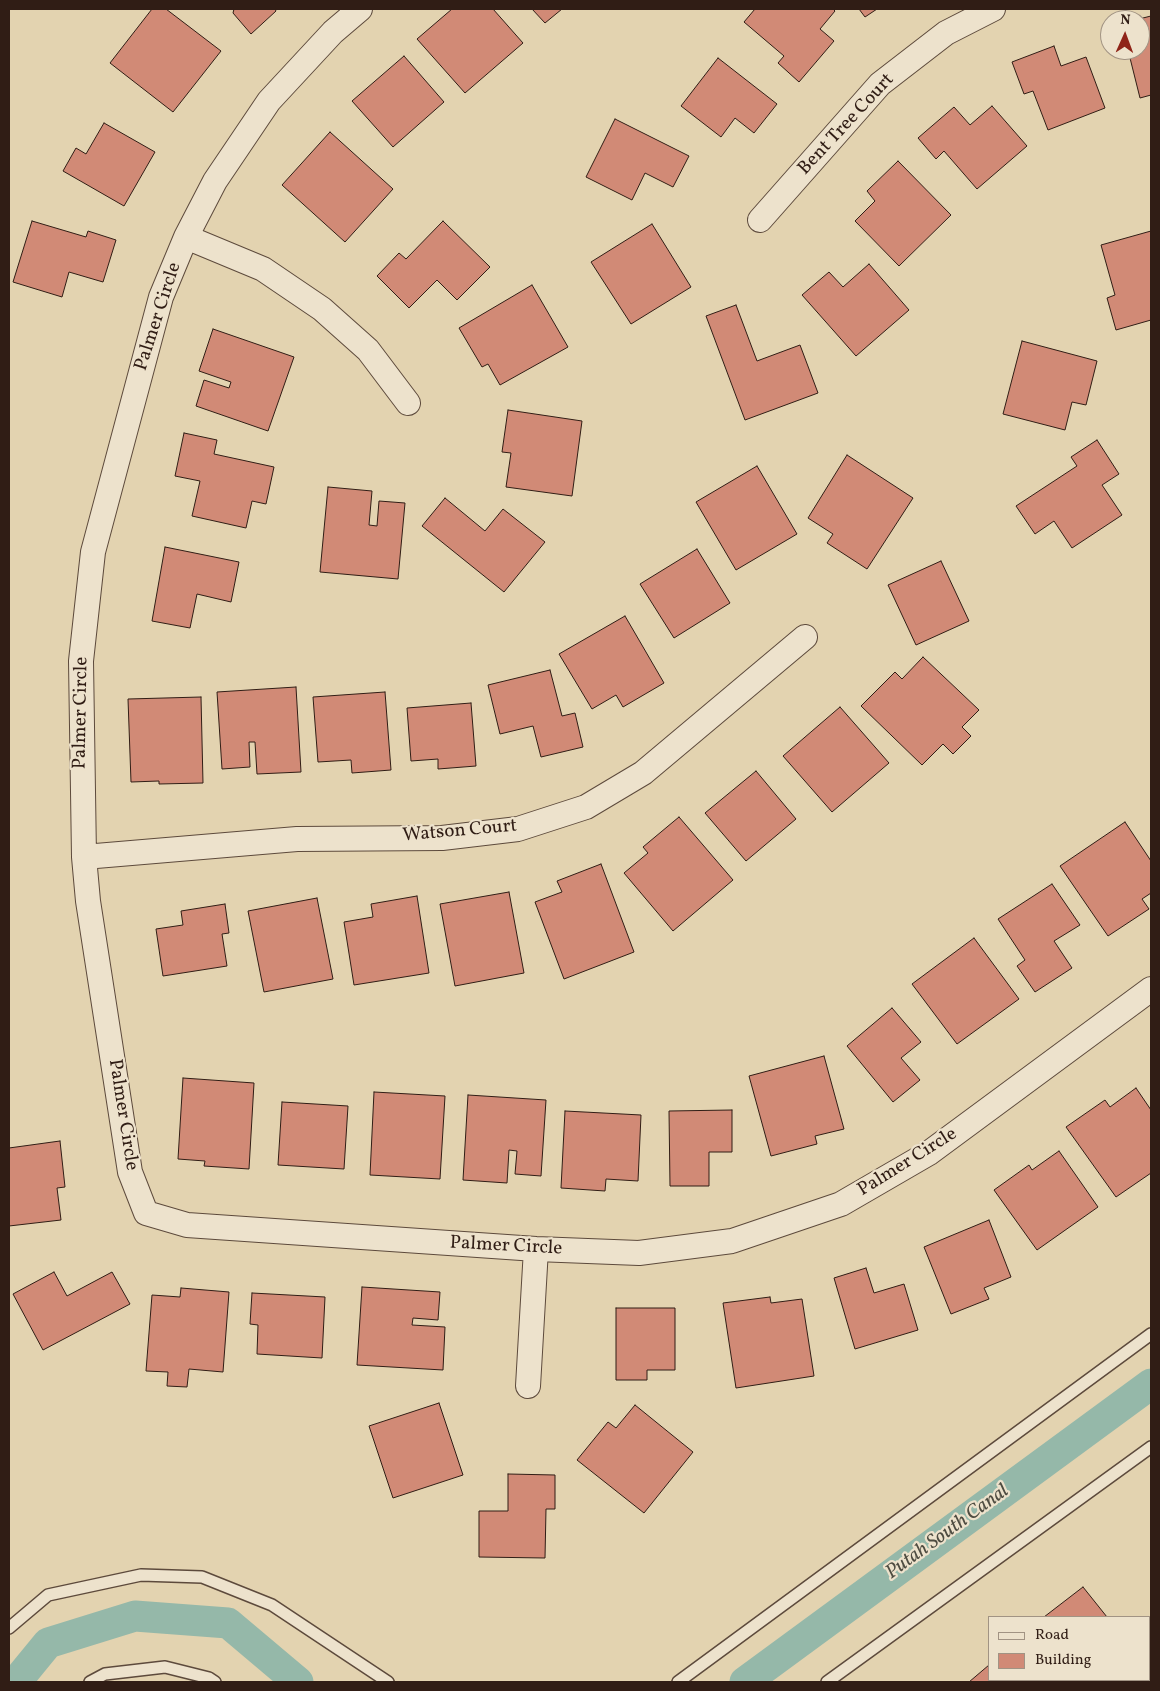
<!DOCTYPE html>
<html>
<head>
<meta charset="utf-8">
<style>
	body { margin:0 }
	#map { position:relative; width:1160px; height:1691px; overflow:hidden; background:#e3d3b0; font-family:Vollkorn,serif }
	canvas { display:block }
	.frame { position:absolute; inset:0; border:10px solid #301d15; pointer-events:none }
	.legend { position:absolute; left:988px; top:1616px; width:162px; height:65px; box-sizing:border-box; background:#ede2cc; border:1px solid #a19383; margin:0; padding:6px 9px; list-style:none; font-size:15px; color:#301d15 }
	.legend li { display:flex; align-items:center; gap:10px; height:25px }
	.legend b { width:25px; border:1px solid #a19383 }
	.north { position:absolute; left:1100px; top:10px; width:50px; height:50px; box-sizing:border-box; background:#ede2cc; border:1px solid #a19383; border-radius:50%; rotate:2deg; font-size:14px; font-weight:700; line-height:20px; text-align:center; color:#301d15 }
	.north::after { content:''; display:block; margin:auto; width:18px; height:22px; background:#8f2418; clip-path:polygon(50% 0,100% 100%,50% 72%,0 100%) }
</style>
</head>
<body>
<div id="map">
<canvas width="1160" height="1691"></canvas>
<div class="frame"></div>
<ul class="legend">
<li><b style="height:6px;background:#ede2cc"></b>Road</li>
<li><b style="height:14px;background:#d18a76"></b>Building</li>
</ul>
<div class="north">N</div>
</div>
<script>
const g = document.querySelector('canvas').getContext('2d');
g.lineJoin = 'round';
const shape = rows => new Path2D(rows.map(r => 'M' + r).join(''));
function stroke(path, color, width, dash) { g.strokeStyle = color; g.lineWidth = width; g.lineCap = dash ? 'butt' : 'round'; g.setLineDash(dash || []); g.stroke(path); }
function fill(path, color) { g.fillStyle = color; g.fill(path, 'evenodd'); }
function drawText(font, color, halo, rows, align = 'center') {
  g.font = font + ' Vollkorn,serif'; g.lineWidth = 4.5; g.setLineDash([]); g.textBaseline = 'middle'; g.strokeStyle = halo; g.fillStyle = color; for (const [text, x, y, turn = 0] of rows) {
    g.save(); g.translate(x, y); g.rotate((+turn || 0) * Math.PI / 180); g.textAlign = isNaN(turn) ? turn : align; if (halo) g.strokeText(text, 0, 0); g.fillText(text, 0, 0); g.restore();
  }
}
stroke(shape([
	[16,1682,48,1643,135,1616,228,1623,298,1682],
	[745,1682,1151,1384]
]), '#95b8a9', 31);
const building = shape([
	[152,9,166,9,221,51,173,112,110,63,152,9],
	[234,9,275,9,276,11,251,34,233,13,234,9],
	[452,9,493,9,523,43,465,93,417,39,452,9],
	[532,9,562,9,545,23,532,9],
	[755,9,833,9,835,11,820,29,834,41,799,82,778,63,784,56,744,22,755,9],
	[859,9,877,9,865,17,859,9],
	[1151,16,1151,95,1140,98,1128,50,1140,50,1140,20,1135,20,1151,16],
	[1054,46,1061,66,1086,57,1105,108,1048,130,1033,91,1024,94,1012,62,1054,46],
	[404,56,444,102,393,147,352,101,404,56],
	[718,58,777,104,754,133,735,118,721,137,681,106,718,58],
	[992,106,1027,146,977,189,944,151,936,159,918,138,954,107,970,125,992,106],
	[615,119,689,156,673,187,645,173,632,200,586,177,615,119],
	[104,123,155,152,124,206,63,171,76,148,86,154,104,123],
	[330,132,393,189,345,242,282,185,330,132],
	[898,161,951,215,899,266,855,221,875,201,867,191,898,161],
	[32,221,86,237,88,231,116,240,103,282,69,272,62,297,13,282,32,221],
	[443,221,490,267,457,300,437,280,409,308,377,276,399,253,406,259,443,221],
	[652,224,691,287,631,324,591,262,652,224],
	[1151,231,1151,320,1116,330,1107,298,1115,295,1101,245,1151,231],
	[869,264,909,310,856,356,802,295,829,272,843,287,869,264],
	[532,285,568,347,500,385,488,364,482,367,459,328,532,285],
	[736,305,757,361,800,345,818,393,745,420,706,316,736,305],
	[213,329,294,357,268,431,196,406,204,380,229,388,231,382,199,371,213,329],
	[1022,341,1097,361,1086,405,1072,402,1065,430,1003,414,1022,341],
	[508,410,582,421,572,496,506,487,511,453,502,452,508,410],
	[184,433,217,440,214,454,274,467,266,504,252,501,246,528,192,516,200,481,175,476,184,433],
	[1097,440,1119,474,1102,485,1122,515,1072,548,1054,521,1035,534,1016,506,1077,466,1071,457,1097,440],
	[847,455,913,498,867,569,827,543,833,534,808,518,847,455],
	[757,466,797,534,736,570,696,502,757,466],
	[328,487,372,491,369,525,377,526,379,501,405,503,398,579,320,572,328,487],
	[445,498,485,531,503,509,545,542,504,592,422,526,445,498],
	[165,547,239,562,231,602,197,594,190,628,152,621,165,547],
	[697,549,730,603,674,638,640,584,697,549],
	[941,561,969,621,916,645,888,585,941,561],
	[625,616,664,683,623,707,616,695,592,709,559,654,625,616],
	[923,657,979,710,962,727,971,736,953,754,943,744,922,765,861,706,895,672,902,679,923,657],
	[550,670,562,716,575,713,583,747,541,757,533,726,500,734,488,685,550,670],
	[296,687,301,772,257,774,255,742,249,742,250,767,222,769,217,692,296,687],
	[385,692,391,770,352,773,351,760,318,762,313,697,385,692],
	[201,697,203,783,159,784,159,781,131,782,128,699,201,697],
	[471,703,476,766,438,769,438,759,411,761,407,708,471,703],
	[840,707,889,763,832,812,783,756,840,707],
	[756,771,796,819,746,861,705,813,756,771],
	[679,817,733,880,673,931,624,873,648,853,643,847,679,817],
	[1125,822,1151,861,1151,893,1142,899,1149,909,1108,936,1060,866,1125,822],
	[601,864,634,952,564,979,535,902,562,892,557,881,601,864],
	[1052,884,1080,925,1054,941,1072,968,1035,992,1017,966,1025,960,998,919,1052,884],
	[509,892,524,973,455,986,440,904,509,892],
	[417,896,429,973,354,985,344,922,373,917,371,904,417,896],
	[317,898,333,979,264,992,248,911,317,898],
	[225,904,229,933,222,934,227,966,163,976,156,929,183,925,181,911,225,904],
	[974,938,1019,999,957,1044,912,984,974,938],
	[892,1008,921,1042,901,1058,920,1080,893,1102,847,1046,892,1008],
	[824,1056,844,1129,815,1136,817,1144,771,1156,749,1076,824,1056],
	[183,1078,254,1083,249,1169,204,1166,205,1161,178,1159,183,1078],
	[1136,1088,1151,1110,1151,1173,1116,1197,1066,1127,1105,1100,1110,1107,1136,1088],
	[374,1092,445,1096,440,1179,370,1175,374,1092],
	[468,1095,546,1100,541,1176,515,1174,517,1151,509,1150,507,1183,463,1180,468,1095],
	[282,1102,348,1106,344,1169,278,1165,282,1102],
	[732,1110,732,1152,709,1152,709,1186,670,1186,669,1111,732,1110],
	[565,1111,641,1115,638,1181,606,1179,605,1191,561,1188,565,1111],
	[60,1141,65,1187,57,1188,61,1220,9,1226,9,1148,60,1141],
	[1059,1151,1098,1207,1037,1250,994,1190,1029,1165,1032,1170,1059,1151],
	[989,1220,1011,1277,984,1288,989,1299,951,1314,924,1247,989,1220],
	[866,1268,874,1293,904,1284,918,1330,855,1349,834,1278,866,1268],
	[54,1272,67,1296,112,1272,130,1304,43,1350,13,1294,54,1272],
	[362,1287,440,1292,438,1320,413,1318,412,1325,445,1327,443,1370,357,1365,362,1287],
	[181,1288,229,1292,223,1372,189,1369,187,1387,167,1386,168,1372,146,1371,152,1295,180,1297,181,1288],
	[252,1293,325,1297,322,1358,257,1354,258,1325,250,1324,252,1293],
	[770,1297,771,1303,802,1299,814,1376,736,1388,723,1303,770,1297],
	[616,1308,675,1308,675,1370,647,1370,647,1380,616,1380,616,1308],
	[439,1403,463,1475,393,1498,369,1426,439,1403],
	[635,1405,693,1452,644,1513,577,1460,608,1422,616,1428,635,1405],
	[508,1474,555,1475,555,1509,546,1509,545,1558,479,1557,479,1511,508,1511,508,1474],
	[1083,1587,1107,1617,1044,1617,1083,1587],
	[989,1665,989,1680,1027,1680,1029,1682,969,1682,989,1665],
	[1053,1680,1096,1680,1093,1682,1055,1682,1053,1680]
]);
fill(building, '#d18a76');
stroke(building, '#301d15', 1);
const service = shape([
	[9,1628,48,1595,141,1575,202,1577,272,1605,388,1682],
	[90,1682,105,1674,165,1667,209,1678,215,1682],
	[678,1682,1151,1334],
	[827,1682,1151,1447]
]);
const minor = shape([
	[360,9,333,32,269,101,215,181,186,237,161,297,93,552,81,661,84,857,88,901,130,1172,146,1213,187,1225,536,1249,639,1253,732,1241,841,1204,929,1153,1151,989],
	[760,220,880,84,946,33,993,9],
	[186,237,263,269,322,309,368,350,408,403],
	[84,857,297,839,442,838,518,829,586,807,643,773,805,637],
	[528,1386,536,1249]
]);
stroke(service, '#5d4a3c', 14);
stroke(minor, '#5d4a3c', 26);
stroke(service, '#ede2cc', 11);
stroke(minor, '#ede2cc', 24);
drawText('19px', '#301d15', '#ede2cc', [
	["Bent Tree Court",847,125,-47],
	["Palmer Circle",159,317,-72],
	["Palmer Circle",82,713,-89],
	["Watson Court",460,832,-5],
	["Palmer Circle",122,1115,81],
	["Palmer Circle",908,1163,-32],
	["Palmer Circle",506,1247,3]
]);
drawText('italic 20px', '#4e4c41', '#ede2cc', [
	["Putah South Canal",948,1533,-36]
]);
</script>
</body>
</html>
